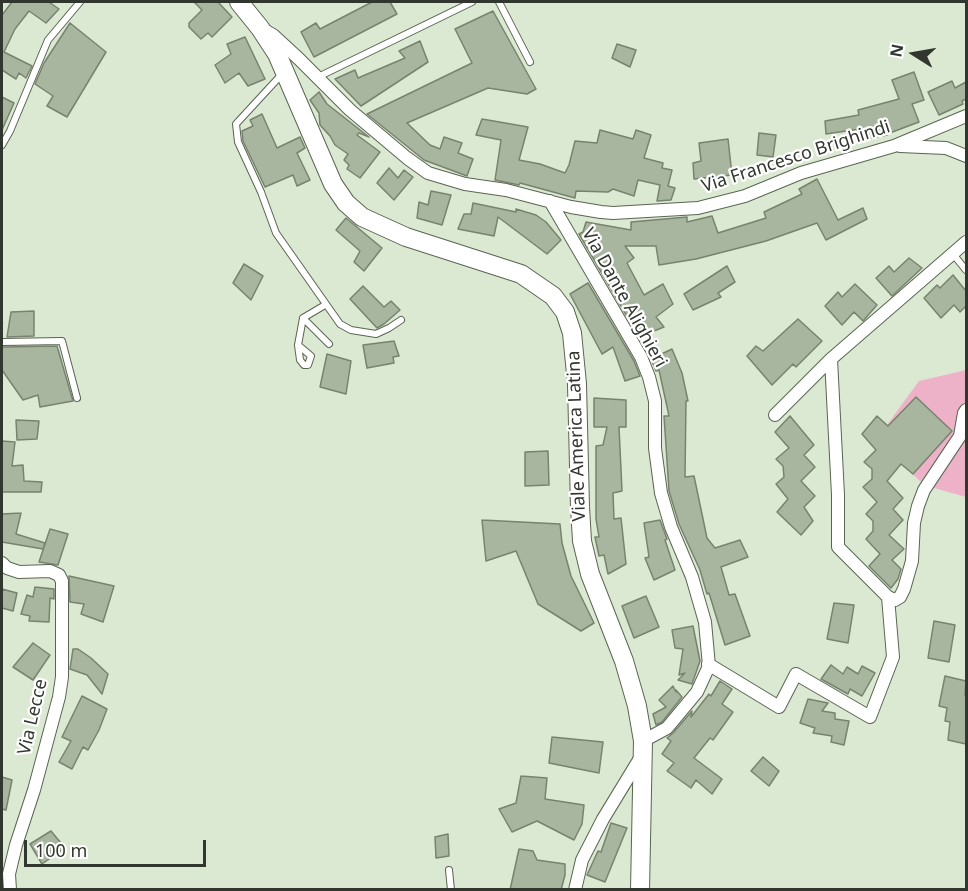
<!DOCTYPE html>
<html>
<head>
<meta charset="utf-8">
<style>
	body { margin:0 }
	#map { position:relative; width:968px; height:891px; overflow:hidden; background:#dce9d2; font-family:"Noto Sans",sans-serif }
	canvas { display:block }
	.frame { position:absolute; inset:0; border:3px solid #31372e; pointer-events:none }
	.north { position:absolute; left:884px; top:24px; width:60px; height:60px; -webkit-text-stroke:4px #fff; paint-order:stroke; rotate:281deg; font-size:16px; font-weight:700; line-height:24px; text-align:center; color:#31372e }
	.north::after { content:''; display:block; margin:auto; width:21px; height:27px; background:#31372e; clip-path:polygon(50% 0,100% 100%,50% 72%,0 100%) }
	.scale { position:absolute; left:24px; top:840px; width:182px; height:27px; box-sizing:border-box; border:3px solid #31372e; border-top:0; padding-left:8px; font-size:18px; line-height:21px; white-space:nowrap; color:#31372e; -webkit-text-stroke:4px #fff; paint-order:stroke }
</style>
</head>
<body>
<div id="map">
<canvas width="968" height="891"></canvas>
<div class="frame"></div>
<div class="north">N</div>
<div class="scale">100 m</div>
</div>
<script>
const g = document.querySelector('canvas').getContext('2d');
g.lineJoin = 'round';
function fill(path, color) { g.fillStyle = color; g.fill(path, 'evenodd'); }
const shape = rows => new Path2D(rows.map(r => 'M' + r).join(''));
function stroke(path, color, width, dash) { g.strokeStyle = color; g.lineWidth = width; g.lineCap = dash ? 'butt' : 'round'; g.setLineDash(dash || []); g.stroke(path); }
function drawText(font, color, halo, rows, align = 'center') {
  g.font = font + ' "Noto Sans",sans-serif'; g.lineWidth = 4.5; g.setLineDash([]); g.textBaseline = 'middle'; g.strokeStyle = halo; g.fillStyle = color; for (const [text, x, y, turn = 0] of rows) {
    g.save(); g.translate(x, y); g.rotate((+turn || 0) * Math.PI / 180); g.textAlign = isNaN(turn) ? turn : align; if (halo) g.strokeText(text, 0, 0); g.fillText(text, 0, 0); g.restore();
  }
}
fill(shape([
	[966,370,966,497,934,488,920,481,908,470,892,455,887,425,919,381]
]), '#eeb2c8');
const building = shape([
	[12,2,49,2,59,9,46,23,29,11,15,29,4,52,32,66,26,78,19,73,16,79,2,70,2,15,12,2],
	[194,2,218,2,232,17,212,37,208,33,201,39,189,27,189,23,202,10,194,2],
	[372,2,390,2,397,14,314,57,301,32,316,23,320,29,372,2],
	[493,11,536,89,527,94,488,88,407,123,430,145,440,149,444,137,462,143,458,153,473,159,467,176,424,160,367,114,472,63,455,29,493,11],
	[70,23,106,52,67,117,47,106,53,96,35,84,44,63,70,23],
	[245,37,265,79,248,86,239,73,225,83,215,65,231,54,227,44,245,37],
	[420,41,428,62,361,106,335,79,355,70,358,78,405,58,399,51,420,41],
	[617,44,636,50,630,67,612,58,617,44],
	[914,72,924,100,912,104,919,122,887,134,887,135,860,140,860,129,826,134,825,121,859,115,858,110,899,99,892,80,914,72],
	[952,81,955,88,966,82,966,99,962,101,963,104,939,115,928,92,952,81],
	[319,92,327,104,369,137,359,133,357,135,380,152,360,178,347,169,349,165,344,160,348,154,335,145,330,136,320,125,319,113,310,100,319,92],
	[2,97,14,103,2,130,2,97],
	[262,114,277,148,300,137,305,148,297,153,310,180,297,186,293,175,265,187,243,141,242,131,253,126,250,120,262,114],
	[482,119,528,127,519,160,540,164,565,173,569,165,575,141,597,143,600,130,633,139,636,130,651,135,644,158,663,163,662,168,672,170,668,186,675,188,671,200,657,201,660,185,638,180,634,196,613,189,608,192,576,191,575,198,520,183,519,185,495,180,501,140,476,135,482,119],
	[759,133,776,135,773,157,757,155,759,133],
	[728,139,732,175,694,179,693,163,701,161,699,143,728,139],
	[389,168,398,178,404,170,413,177,394,200,377,183,389,168],
	[817,179,838,220,863,208,867,219,826,240,817,223,766,241,696,259,659,265,656,246,625,246,634,258,627,263,644,295,663,284,673,304,656,317,664,327,639,337,579,234,583,232,586,222,631,230,631,222,687,217,687,222,712,216,718,233,766,218,764,212,802,194,799,189,817,179],
	[431,191,451,195,442,225,417,218,419,202,428,205,431,191],
	[473,203,516,212,516,209,536,215,546,222,561,240,547,254,498,217,494,236,458,229,464,214,471,214,473,203],
	[346,218,382,248,364,271,354,262,360,251,336,230,346,218],
	[909,258,922,268,892,296,876,278,889,266,894,272,909,258],
	[244,264,263,276,251,300,233,283,244,264],
	[727,266,735,282,718,293,721,297,693,310,684,294,727,266],
	[953,275,966,291,966,306,960,312,954,305,941,318,924,298,937,285,940,288,953,275],
	[588,283,634,361,640,376,625,381,613,347,602,354,570,294,588,283],
	[855,284,877,305,863,321,854,312,842,325,825,306,838,292,842,297,855,284],
	[363,286,384,307,391,301,400,310,384,324,377,328,350,299,363,286],
	[34,311,34,336,7,337,11,312,34,311],
	[798,319,822,341,796,367,793,364,772,385,747,356,756,346,763,351,798,319],
	[394,341,399,356,393,357,394,363,367,368,363,345,394,341],
	[57,346,73,401,40,407,38,395,23,400,2,370,2,347,57,346],
	[672,349,682,373,688,401,686,401,685,477,694,476,707,538,715,548,740,540,748,557,721,567,729,595,735,594,750,636,725,645,709,593,707,594,700,570,679,524,669,491,664,416,669,416,659,370,656,371,651,359,672,349],
	[327,354,351,361,346,394,320,387,327,354],
	[916,397,952,431,913,474,901,464,887,481,903,498,893,509,903,520,889,535,904,549,892,560,901,569,898,579,891,588,869,566,880,554,866,539,873,531,873,521,866,514,877,502,863,487,872,479,872,469,864,462,876,450,862,434,877,416,888,426,916,397],
	[594,398,626,400,626,427,619,427,622,491,613,493,614,519,621,518,626,564,608,574,604,555,599,556,595,537,599,537,596,519,596,446,603,445,607,427,594,427,594,398],
	[790,416,814,445,804,455,815,467,801,481,815,496,804,507,813,521,801,535,777,512,788,499,776,484,784,477,783,466,776,459,789,448,775,432,790,416],
	[16,420,39,421,37,439,17,440,16,420],
	[2,441,15,442,12,466,23,465,24,481,42,482,41,492,2,492,2,441],
	[548,451,549,485,525,486,525,452,548,451],
	[21,513,16,534,45,543,43,549,2,542,2,514,21,513],
	[482,520,560,524,562,543,571,576,594,623,581,631,538,604,516,551,486,561,482,520],
	[660,520,667,539,665,540,675,570,654,580,645,558,649,557,644,523,660,520],
	[50,529,68,534,58,565,39,562,50,529],
	[69,576,114,586,103,622,81,614,84,604,70,602,69,576],
	[35,587,54,589,54,599,50,598,49,622,29,621,30,616,21,614,27,595,33,597,35,587],
	[2,589,17,593,13,611,2,608,2,589],
	[646,596,659,627,634,638,622,606,646,596],
	[834,603,854,605,848,643,827,639,834,603],
	[934,621,955,625,949,662,928,658,934,621],
	[693,626,700,661,692,684,678,680,685,673,679,675,683,649,675,648,672,630,693,626],
	[33,643,50,655,33,680,13,667,33,643],
	[73,649,78,649,91,658,108,674,102,694,87,675,70,669,73,649],
	[831,665,843,674,847,667,858,674,862,666,875,673,862,696,850,689,848,694,821,679,831,665],
	[945,676,966,681,965,695,966,696,966,744,948,740,950,722,945,721,947,708,939,706,945,676],
	[720,681,732,689,722,704,733,712,713,740,710,738,694,758,722,779,712,794,696,780,691,788,667,771,674,763,662,754,671,741,667,738,673,733,692,711,691,717,709,694,711,696,720,681],
	[673,686,676,692,676,690,682,697,662,722,656,725,653,714,666,707,659,700,673,686],
	[82,696,107,709,99,730,88,750,83,747,72,769,59,762,71,741,62,737,82,696],
	[808,699,828,703,822,711,835,713,835,719,849,721,844,745,831,742,832,736,813,733,815,728,800,723,808,699],
	[552,737,603,742,599,773,549,763,552,737],
	[763,757,779,771,769,786,751,771,763,757],
	[521,776,547,778,545,799,584,805,582,824,574,840,537,821,512,832,499,809,516,803,521,776],
	[2,777,12,780,6,810,2,809,2,777],
	[611,823,627,828,605,882,587,875,598,851,601,852,611,823],
	[51,831,65,848,42,864,30,844,51,831],
	[448,834,449,856,436,858,435,837,448,834],
	[519,849,533,851,537,860,565,864,565,875,561,890,510,890,519,849]
]);
fill(building, '#a8b59f');
stroke(building, '#77836e', 1.5);
const service = shape([
	[499,2,530,62],
	[283,73,236,124,238,142,261,192,276,233,340,324,351,330,376,334,389,328,401,320],
	[318,77,472,2],
	[2,145,10,131,48,40,80,2],
	[953,254,966,270],
	[303,318,329,344],
	[2,342,62,341,77,398],
	[298,345,311,356,308,365,304,365,300,360,298,345,303,318,325,305],
	[449,870,451,890]
]);
const minor = shape([
	[266,31,273,35,299,59,350,110,407,158,428,173,465,184,506,190,571,207,601,212,613,213,698,208,745,196,801,173,894,146,966,116],
	[900,146,946,148,966,156],
	[550,201,641,357,649,377,655,401,655,448,661,493,671,527,692,577,705,622,709,666,697,692,667,728,643,741],
	[966,242,831,359,838,495,838,547,888,597,895,600,900,597,904,589,912,561,914,523,918,506,924,490,960,436,964,413,966,410],
	[775,415,831,359],
	[2,563,7,568,19,572,50,571,59,575,62,581,62,677,59,697,34,790,16,845,9,874,10,890],
	[708,664,779,707,796,674,870,717,893,657,888,597],
	[575,890,582,860,603,819,642,755]
]);
const secondary = shape([
	[239,2,260,28,277,54,333,184,346,203,362,217,406,237,521,274,553,296,565,312,572,333,577,384,580,507,582,541,590,574,624,661,637,706,643,741,640,890]
]);
stroke(service, '#596551', 8);
stroke(minor, '#596551', 14);
stroke(secondary, '#596551', 20);
stroke(service, '#fff', 6);
stroke(minor, '#fff', 12);
stroke(secondary, '#fff', 18);
drawText('18px', '#31372e', '#fff', [
	["Via Francesco Brighindi",796,157,-18],
	["Via Dante Alighieri",624,298,61],
	["Viale America Latina",577,436,-92],
	["Via Lecce",33,717,-77]
]);
</script>
</body>
</html>
